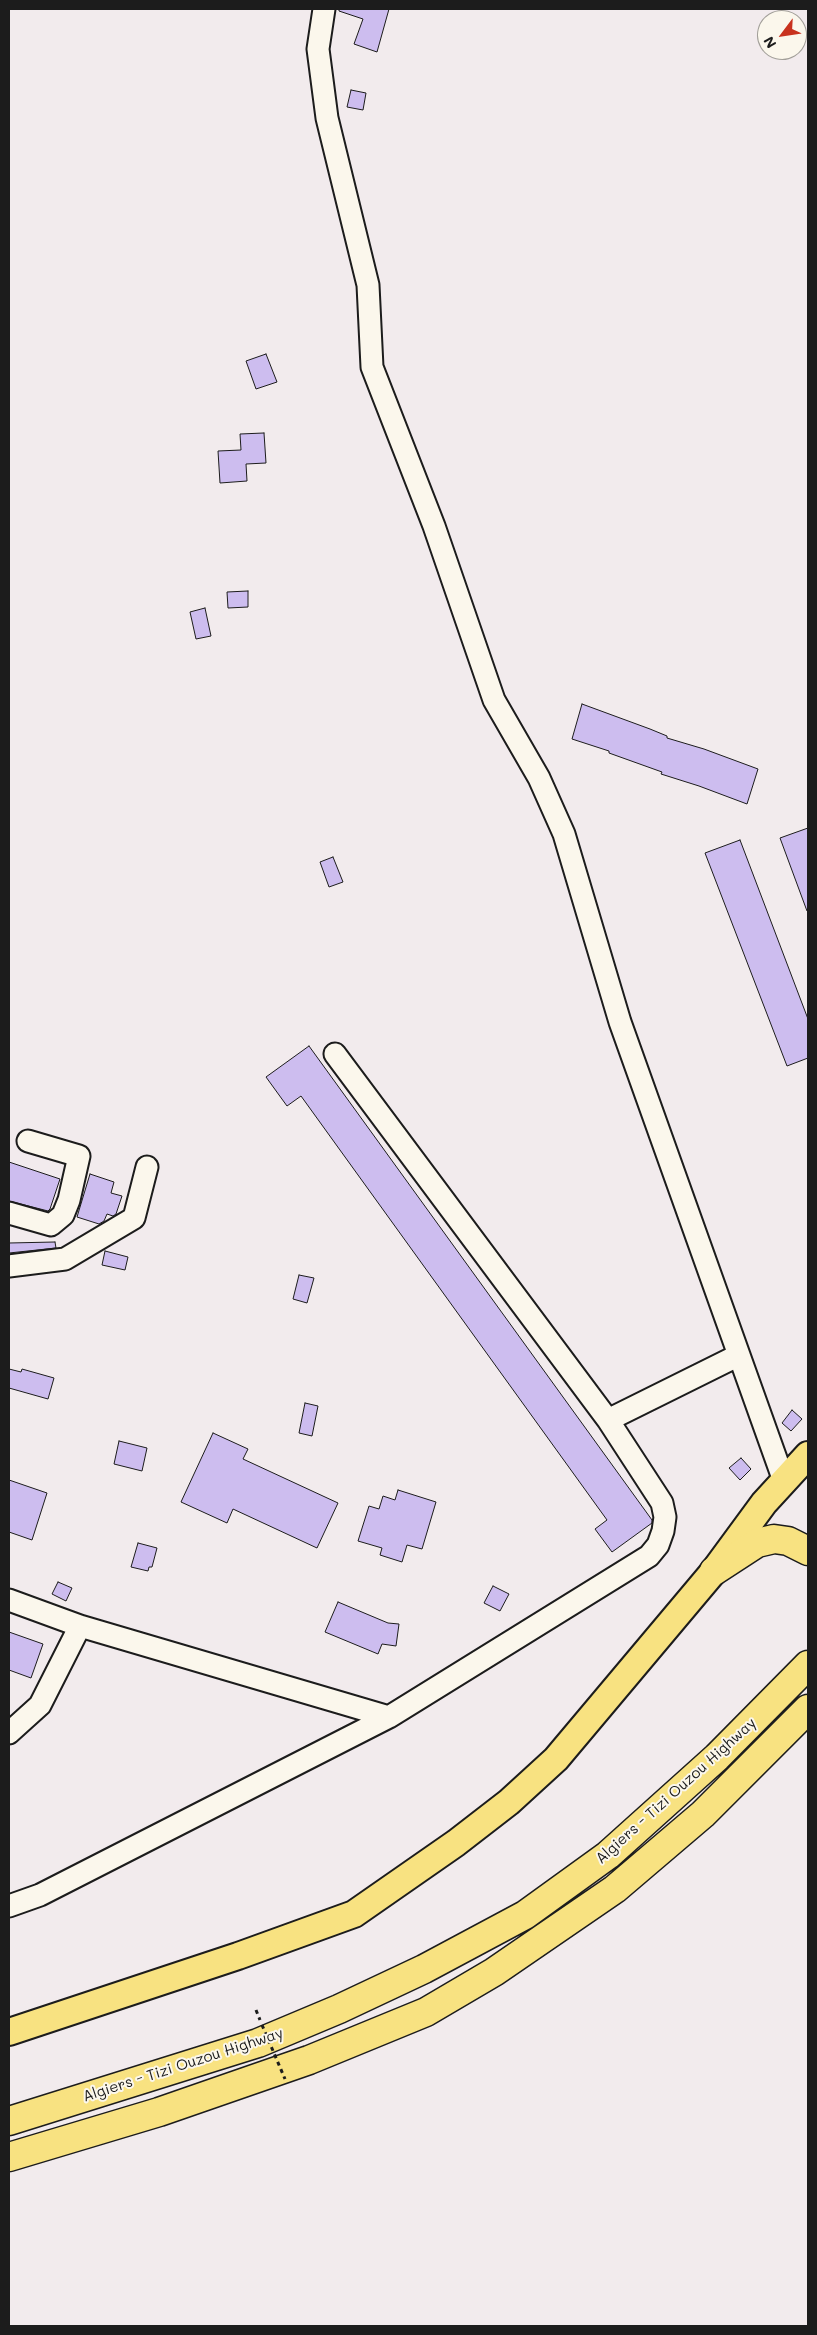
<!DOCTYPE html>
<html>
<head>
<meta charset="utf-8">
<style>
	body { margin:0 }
	#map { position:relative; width:817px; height:2335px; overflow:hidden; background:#f2ebed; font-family:Mali,sans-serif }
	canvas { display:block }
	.frame { position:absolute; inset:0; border:10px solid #1c1c1c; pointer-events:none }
	.north { position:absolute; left:757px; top:10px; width:50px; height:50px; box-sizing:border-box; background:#fbf7ec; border:1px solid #a29f99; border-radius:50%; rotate:239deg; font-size:14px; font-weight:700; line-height:20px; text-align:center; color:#1c1c1c }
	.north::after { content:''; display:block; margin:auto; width:18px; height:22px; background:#c8321e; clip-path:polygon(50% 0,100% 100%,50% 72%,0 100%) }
</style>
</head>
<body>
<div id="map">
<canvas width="817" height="2335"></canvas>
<div class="frame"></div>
<div class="north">N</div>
</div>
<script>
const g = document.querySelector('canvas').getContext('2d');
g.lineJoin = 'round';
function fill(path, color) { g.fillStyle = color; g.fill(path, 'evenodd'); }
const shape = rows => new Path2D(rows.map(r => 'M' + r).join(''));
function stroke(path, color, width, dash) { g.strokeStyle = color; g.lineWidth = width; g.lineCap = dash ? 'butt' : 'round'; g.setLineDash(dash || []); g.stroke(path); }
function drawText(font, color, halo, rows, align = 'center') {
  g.font = font + ' Mali,sans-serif'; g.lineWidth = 4; g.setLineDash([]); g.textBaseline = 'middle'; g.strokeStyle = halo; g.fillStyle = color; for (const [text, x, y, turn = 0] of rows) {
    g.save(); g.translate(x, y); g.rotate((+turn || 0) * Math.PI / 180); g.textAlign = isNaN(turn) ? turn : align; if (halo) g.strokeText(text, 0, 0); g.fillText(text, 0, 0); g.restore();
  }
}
const building = shape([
	[339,9,389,9,377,52,354,44,363,19,339,11,339,9],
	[351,90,366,93,363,110,347,107,351,90],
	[266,354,277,382,256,389,246,361,266,354],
	[264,433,266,463,246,464,247,481,220,483,218,451,241,450,240,434,264,433],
	[248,591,248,607,228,608,227,592,248,591],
	[205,608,211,636,196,639,190,612,205,608],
	[582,704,650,729,667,736,667,738,704,749,758,769,747,804,699,786,661,774,662,772,609,753,609,751,572,739,582,704],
	[808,828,808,911,807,911,780,838,808,828],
	[740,840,808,1019,808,1058,787,1066,705,853,740,840],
	[333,857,343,882,329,887,320,862,333,857],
	[309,1046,652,1520,652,1523,612,1552,595,1529,607,1520,301,1096,287,1106,266,1077,309,1046],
	[9,1162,60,1179,50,1209,48,1211,9,1201,9,1162],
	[90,1174,114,1182,111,1193,122,1196,116,1214,113,1216,107,1214,104,1221,99,1224,77,1217,90,1174],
	[55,1242,56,1248,9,1253,9,1243,55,1242],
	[105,1251,128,1257,125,1270,102,1265,105,1251],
	[299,1275,314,1278,307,1303,293,1299,299,1275],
	[9,1369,21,1372,22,1369,54,1378,48,1399,9,1388,9,1369],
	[305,1403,318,1406,312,1436,299,1433,305,1403],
	[792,1410,802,1419,791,1431,782,1423,792,1410],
	[213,1433,248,1449,243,1459,338,1503,317,1548,233,1509,227,1523,181,1502,213,1433],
	[119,1441,147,1448,142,1471,114,1464,119,1441],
	[741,1458,751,1469,740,1480,729,1468,741,1458],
	[9,1480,47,1493,32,1540,9,1532,9,1480],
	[398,1490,436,1502,422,1549,407,1545,402,1562,380,1555,382,1548,358,1541,369,1506,379,1509,383,1496,395,1500,398,1490],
	[138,1543,157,1548,152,1567,149,1567,148,1571,131,1567,138,1543],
	[58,1582,72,1588,66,1601,52,1594,58,1582],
	[493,1586,509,1594,500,1611,484,1603,493,1586],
	[338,1602,388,1623,399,1624,396,1646,382,1644,378,1654,325,1632,338,1602],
	[9,1632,43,1644,31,1678,9,1670,9,1632]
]);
fill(building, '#cdbdef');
stroke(building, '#1c1c1c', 1);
const minor = shape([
	[324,9,318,49,327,118,368,285,372,367,434,526,494,700,539,778,564,834,620,1022,784,1481],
	[9,1213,51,1225,63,1215,69,1200,79,1156,28,1141],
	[9,1266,65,1259,134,1218,147,1167],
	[608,1420,739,1355],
	[9,1600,80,1626,389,1717],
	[9,1733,40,1705,80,1626],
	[9,1906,40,1895,389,1717,649,1556,658,1545,663,1531,665,1517,662,1503,608,1420,335,1054]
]);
const major = shape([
	[9,2032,238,1956,354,1914,456,1843,509,1802,556,1759,714,1571,764,1503,808,1455]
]);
const highway = shape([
	[714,1571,757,1543,774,1539,788,1541,808,1551],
	[9,2121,258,2043,339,2009,424,1969,525,1915,608,1855,717,1757,808,1665],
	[9,2157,159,2112,309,2060,426,2012,494,1972,615,1889,703,1814,808,1709]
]);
stroke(minor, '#1c1c1c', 25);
stroke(major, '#1c1c1c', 30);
stroke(highway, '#1c1c1c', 31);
stroke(shape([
	[256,2010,260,2020]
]), '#1c1c1c', 3, [4, 4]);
stroke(minor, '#fbf7ec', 21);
stroke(major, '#f8e281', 26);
stroke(highway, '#f8e281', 28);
stroke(shape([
	[262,2025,285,2079]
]), '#1c1c1c', 3, [4, 4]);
drawText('15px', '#1c1c1c', '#fbf7ec', [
	["Algiers - Tizi Ouzou Highway",676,1791,-42],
	["Algiers - Tizi Ouzou Highway",183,2065,-18]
]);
</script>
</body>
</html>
